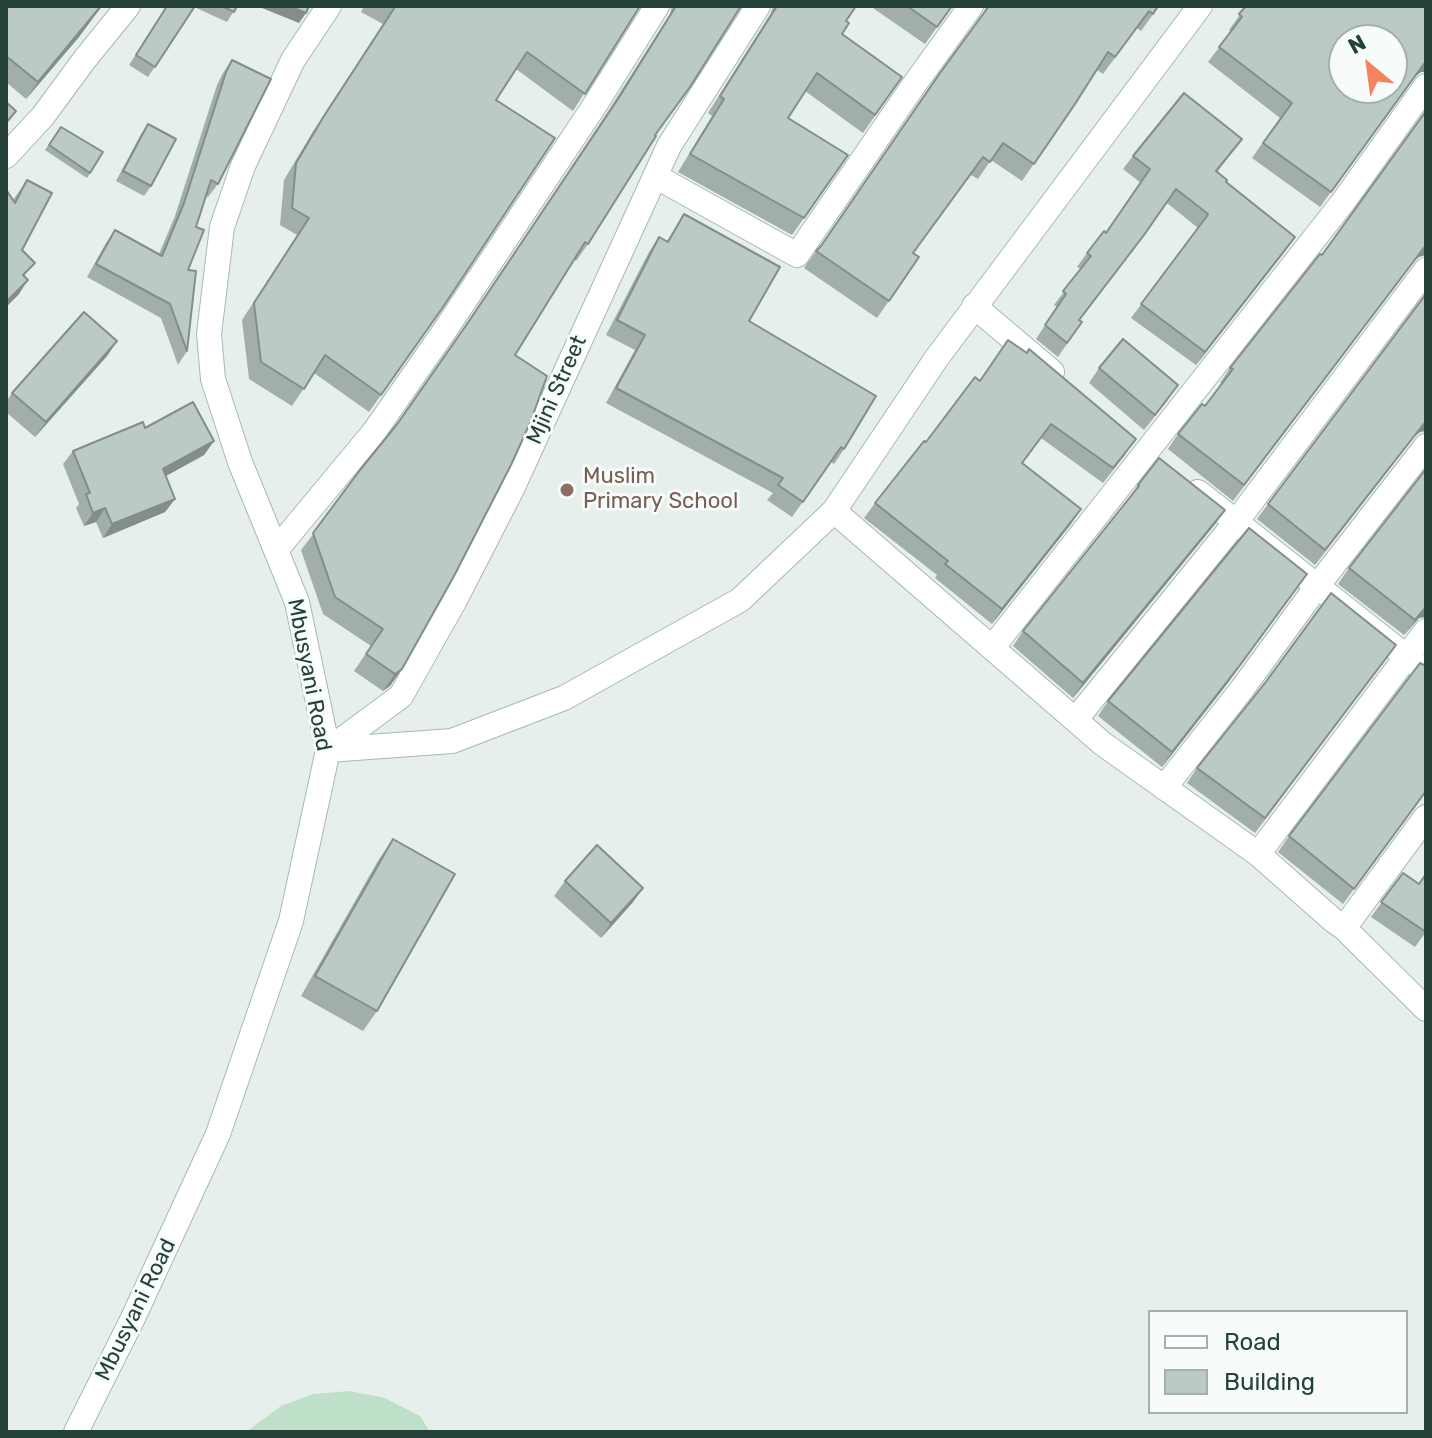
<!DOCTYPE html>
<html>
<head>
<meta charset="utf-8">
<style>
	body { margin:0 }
	#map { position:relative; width:1432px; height:1438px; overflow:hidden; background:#e6efeb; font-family:Rubik,sans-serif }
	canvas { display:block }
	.frame { position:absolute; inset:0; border:8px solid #24423a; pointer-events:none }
	.legend { position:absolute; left:1148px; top:1310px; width:260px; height:104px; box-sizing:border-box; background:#f7fbf9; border:2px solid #a3b1ad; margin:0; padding:10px 14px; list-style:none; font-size:24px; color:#24423a }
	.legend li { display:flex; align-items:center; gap:16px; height:40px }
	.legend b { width:40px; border:2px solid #a3b1ad }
	.north { position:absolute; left:1328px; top:24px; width:80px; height:80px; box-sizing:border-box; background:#f7fbf9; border:2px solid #a3b1ad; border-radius:50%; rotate:331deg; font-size:22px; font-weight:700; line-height:32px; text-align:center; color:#24423a }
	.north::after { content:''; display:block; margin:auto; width:28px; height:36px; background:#f4845f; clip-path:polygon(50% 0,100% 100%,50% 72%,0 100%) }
</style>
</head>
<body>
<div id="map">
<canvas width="1432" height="1438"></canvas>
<div class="frame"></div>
<ul class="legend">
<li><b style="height:10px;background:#fff"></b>Road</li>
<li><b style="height:22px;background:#bbcac4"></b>Building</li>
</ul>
<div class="north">N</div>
</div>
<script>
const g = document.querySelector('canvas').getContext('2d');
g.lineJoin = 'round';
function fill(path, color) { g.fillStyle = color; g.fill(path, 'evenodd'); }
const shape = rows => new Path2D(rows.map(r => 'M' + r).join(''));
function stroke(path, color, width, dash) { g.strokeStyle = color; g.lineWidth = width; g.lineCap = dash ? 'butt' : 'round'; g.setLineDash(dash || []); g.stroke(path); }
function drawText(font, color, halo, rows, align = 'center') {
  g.font = font + ' Rubik,sans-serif'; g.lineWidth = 6; g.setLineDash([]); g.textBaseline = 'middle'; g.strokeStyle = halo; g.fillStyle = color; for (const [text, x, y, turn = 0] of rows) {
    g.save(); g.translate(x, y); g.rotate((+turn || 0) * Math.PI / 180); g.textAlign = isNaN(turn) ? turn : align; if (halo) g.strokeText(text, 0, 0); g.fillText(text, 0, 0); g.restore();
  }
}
fill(shape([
	[350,1391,385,1398,420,1416,430,1432,246,1432,281,1406,313,1394]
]), '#bfe0c8');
const street = shape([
	[6,156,43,116,85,59,128,6],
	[655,176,797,255,916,82,971,6],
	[974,306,1052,372],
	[1198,492,1426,672],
	[834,511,1103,744,1258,854,1334,921,1344,928,1426,1009],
	[276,550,374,432,443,333,593,108,657,6],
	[992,648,1343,202,1426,86],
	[1076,719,1236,522,1426,270],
	[328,750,452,741,564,698,740,600,834,511,936,359,1200,6],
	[328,750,401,696,455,600,512,489,669,146,758,6],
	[1164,788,1242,689,1318,585,1426,446],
	[1258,854,1426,631],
	[1344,928,1426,817]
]);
const secondary = shape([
	[76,1432,133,1318,218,1134,291,921,328,750,297,602,240,462,213,379,209,334,222,227,243,166,293,60,329,6]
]);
stroke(street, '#a8b8b2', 26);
stroke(secondary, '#a4bbb3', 26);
stroke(street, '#fff', 24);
stroke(secondary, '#fff', 24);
fill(shape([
	[6,6,79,37,26,99,6,82],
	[167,6,237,6,227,22,194,7,148,77,129,65],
	[364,6,640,6,573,111,516,69,496,100,443,307,369,412,314,373,292,406,249,379,242,320,297,235,280,225,284,180,312,133,383,24,361,12],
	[672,6,741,6,655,135,588,244,576,261,574,259,515,355,547,376,390,686,383,691,354,671,371,646,323,614,301,550,398,424,455,342,605,116,670,14],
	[773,6,856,6,846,21,842,34,902,77,863,133,805,91,788,118,848,155,792,235,678,172,712,116,708,113,771,13],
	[870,6,952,6,925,44],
	[986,6,1159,6,1141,31,1137,28,1103,74,1097,70,1075,104,1022,181,991,160,978,179,971,175,913,253,919,257,877,318,804,268,816,251,821,247,984,14],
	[1246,6,1426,6,1426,72,1421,72,1414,77,1320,207,1252,158,1280,118,1208,62,1231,32,1229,30],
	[232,60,218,184,208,197,206,196,196,227,188,270,187,351,178,365,161,318,87,277,106,243,115,230,159,254,175,216,217,85,223,73],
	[148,124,151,186,144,196,116,181,141,134],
	[61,127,103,152,87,178,45,150],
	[1232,152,1217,172,1226,182,1295,237,1196,365,1131,318,1198,228,1167,203,1134,249,1080,320,1082,322,1058,357,1036,339,1057,307,1054,305,1081,269,1077,267,1087,253,1106,233,1141,183,1123,169,1133,156],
	[27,180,22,250,25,277,19,294,6,307,6,192,13,200],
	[684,214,749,321,844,449,834,464,831,462,792,517,767,500,773,493,606,403,635,350,606,335,649,252,659,237,667,241],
	[1322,255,1419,257,1414,261,1233,501,1168,449,1178,434,1205,406,1222,384,1220,383,1230,368],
	[117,341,107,356,35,437,6,412,6,402,12,393],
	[1099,368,1168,400,1144,430,1089,383],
	[980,381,1126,454,1103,483,1041,438,1022,463,1081,509,992,624,935,578,937,575,864,518,875,503,926,442],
	[145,428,214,441,204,455,166,476,175,499,165,512,103,538,96,522,84,526,76,508,79,504,63,464,73,451],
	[1420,432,1414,437,1315,565,1257,519,1268,504],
	[1138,485,1225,510,1215,524,1073,698,1013,646,1023,631,1128,500],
	[1349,568,1419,618,1404,635,1338,584],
	[1396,645,1255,833,1187,783,1197,768],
	[1426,666,1426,792,1393,835,1343,904,1278,852,1289,836],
	[1230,680,1162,767,1098,716,1108,701],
	[393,839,377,1011,363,1031,301,996,379,859],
	[1403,873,1426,932,1415,947,1371,917],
	[565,881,643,888,633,902,601,938,554,896]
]), '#a1aea9');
fill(shape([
	[101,6,102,6,79,37,26,99,38,82],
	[257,6,289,6,306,13,299,23],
	[1425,61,1426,61,1426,72,1421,72,1414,77,1320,207],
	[1295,237,1286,250,1196,365,1205,352],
	[1426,245,1426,255,1419,257,1414,261,1233,501],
	[28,280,19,294,6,307,6,302],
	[117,341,107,356,35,437,46,422],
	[1426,421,1426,431,1420,432,1414,437,1315,565],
	[214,441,204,455,153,483,163,469],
	[175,499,165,512,103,538,112,524],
	[105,508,96,522,84,526,93,513],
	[1081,509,1071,524,992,624,1002,609],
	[1225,510,1215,524,1073,698,1083,683],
	[1307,574,1230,680,1162,767,1172,752],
	[1426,607,1426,617,1419,618,1404,635],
	[402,669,390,686,383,691,395,674],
	[643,888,633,902,601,938,611,923]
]), '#838d89');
const building = shape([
	[6,6,101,6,38,82,6,56,6,6],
	[167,6,195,6,155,67,136,55,167,6],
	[222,6,237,6,234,12,222,6],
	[289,6,309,6,306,13,289,6],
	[393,6,640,6,585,94,527,52,496,100,555,138,443,307,381,395,325,355,304,389,261,362,254,303,309,218,292,208,296,163,324,116,395,7,393,6],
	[676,6,741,6,690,87,655,135,656,136,588,244,585,242,515,355,547,376,530,423,511,465,454,576,402,669,395,674,366,654,383,629,335,597,313,533,360,470,398,423,467,324,618,99,676,6],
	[777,6,856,6,846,21,849,23,842,34,902,77,875,115,817,73,788,118,848,155,804,218,690,154,724,99,720,96,777,6],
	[907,6,952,6,937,27,907,6],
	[989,6,1158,6,1153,14,1149,11,1115,57,1108,52,1075,104,1034,164,1003,143,990,162,983,157,913,253,919,257,889,301,816,251,821,246,940,73,989,6],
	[1246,6,1426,6,1426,61,1331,192,1263,143,1292,103,1219,47,1242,17,1239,14,1246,6],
	[1344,40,1392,40,1392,88,1344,88,1344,40],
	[232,60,271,79,218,184,211,180,196,227,204,230,188,270,196,271,187,351,170,304,96,264,115,230,162,256,184,203,226,72,232,60],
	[1184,93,1242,139,1216,171,1227,180,1226,182,1295,237,1205,352,1141,304,1207,216,1208,214,1176,189,1144,235,1079,320,1082,322,1067,343,1045,325,1066,294,1063,291,1091,256,1087,253,1104,231,1106,233,1150,169,1133,156,1184,93],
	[6,102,16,111,6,123,6,102],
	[1426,111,1426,245,1244,485,1178,434,1202,404,1205,406,1233,369,1230,368,1320,254,1322,255,1426,111],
	[148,124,176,139,151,186,123,171,148,124],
	[61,127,103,152,90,173,49,145,61,127],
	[27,180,52,193,22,250,35,263,23,275,28,280,6,302,6,193,7,191,15,203,27,180],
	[684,214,780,267,749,321,876,396,844,449,841,447,803,502,778,485,783,478,616,388,645,335,617,320,659,237,668,242,684,214],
	[1426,294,1426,421,1325,550,1268,504,1426,294],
	[84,312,117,341,46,422,12,393,84,312],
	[1123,339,1178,385,1155,415,1099,368,1123,339],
	[1008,340,1027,353,1029,349,1136,439,1113,468,1051,424,1022,463,1081,509,1002,609,945,564,948,561,875,503,924,441,926,442,975,377,980,381,1008,340],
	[193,402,214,441,163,469,175,499,112,524,105,508,93,513,86,494,90,493,73,451,143,422,145,428,193,402],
	[1159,458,1225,510,1083,683,1023,631,1139,486,1138,485,1159,458],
	[1426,469,1426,607,1415,620,1349,568,1426,469],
	[1249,528,1307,574,1240,665,1172,752,1108,701,1249,528],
	[1331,593,1396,645,1265,818,1197,768,1265,683,1331,593],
	[1420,663,1426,666,1426,791,1354,889,1289,836,1420,663],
	[393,839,455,874,377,1011,315,976,393,839],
	[597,845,643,888,611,923,565,881,597,845],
	[1403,873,1419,884,1426,874,1426,932,1381,902,1403,873]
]);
fill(building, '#bbcac4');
stroke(building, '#838d89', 2);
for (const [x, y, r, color] of [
	[567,490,8,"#8d6e63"]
]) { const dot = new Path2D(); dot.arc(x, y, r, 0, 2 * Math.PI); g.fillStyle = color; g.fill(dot); stroke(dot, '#f7fbf9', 3); }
drawText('22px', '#24423a', '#f7fbf9', [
	["Mjini Street",557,390,-66],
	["Mbusyani Road",309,675,79],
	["Mbusyani Road",136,1310,-64]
]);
drawText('22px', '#785e54', '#f7fbf9', [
	["Muslim",583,477],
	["Primary School",583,502]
], 'left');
</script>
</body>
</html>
